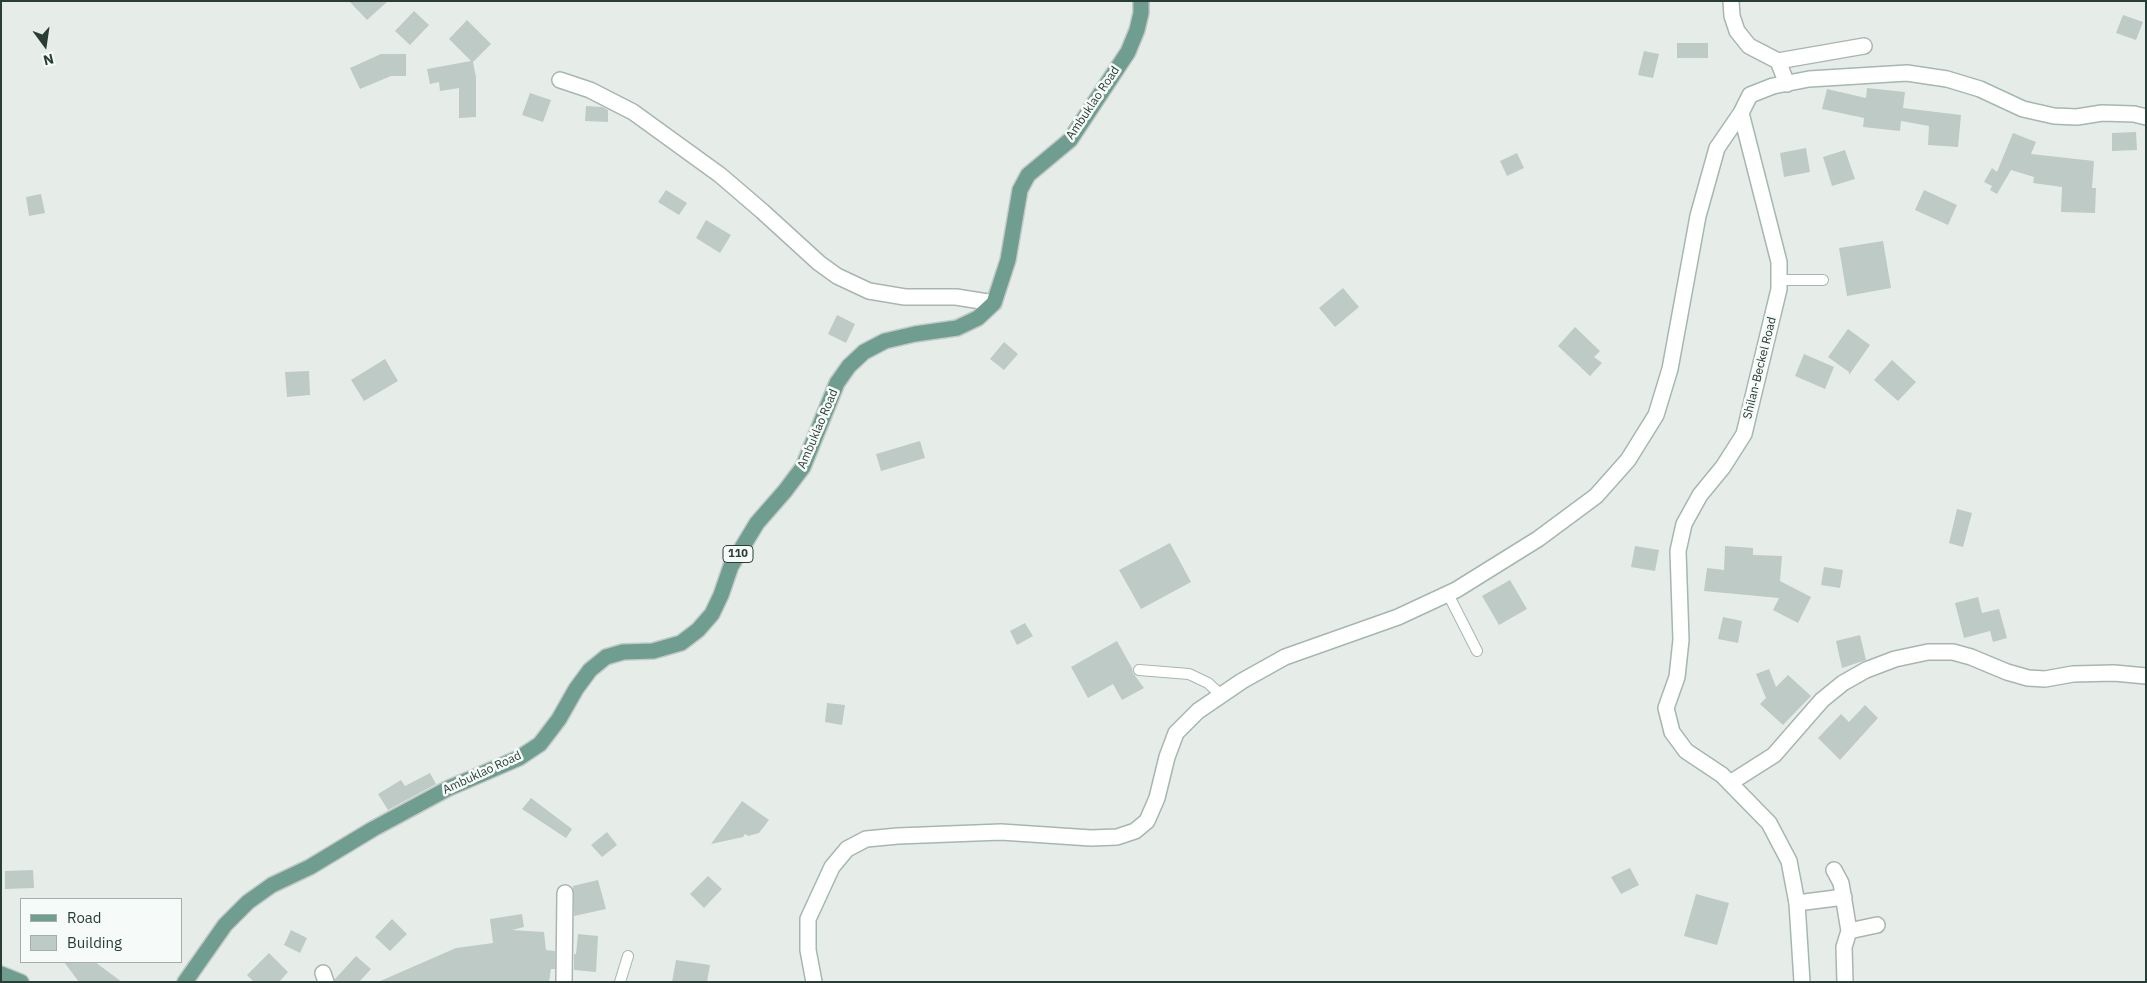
<!DOCTYPE html>
<html>
<head>
<meta charset="utf-8">
<style>
	body { margin:0 }
	#map { position:relative; width:2147px; height:983px; overflow:hidden; background:#e6ede9; font-family:"IBM Plex Sans",sans-serif }
	canvas { display:block }
	.frame { position:absolute; inset:0; border:2px solid #273d36; pointer-events:none }
	.legend { position:absolute; left:20px; top:898px; width:162px; height:65px; box-sizing:border-box; background:#f6faf8; border:1px solid #a3aeaa; margin:0; padding:6px 9px; list-style:none; font-size:15px; color:#273d36 }
	.legend li { display:flex; align-items:center; gap:10px; height:25px }
	.legend b { width:25px; border:1px solid #a3aeaa }
	.north { position:absolute; left:20px; top:20px; width:50px; height:50px; -webkit-text-stroke:4px #f6faf8; paint-order:stroke; rotate:166deg; font-size:14px; font-weight:700; line-height:20px; text-align:center; color:#273d36 }
	.north::after { content:''; display:block; margin:auto; width:18px; height:22px; background:#273d36; clip-path:polygon(50% 0,100% 100%,50% 72%,0 100%) }
</style>
</head>
<body>
<div id="map">
<canvas width="2147" height="983"></canvas>
<div class="frame"></div>
<ul class="legend">
<li><b style="height:6px;background:#6f9d8f"></b>Road</li>
<li><b style="height:14px;background:#becac5"></b>Building</li>
</ul>
<div class="north">N</div>
</div>
<script>
const g = document.querySelector('canvas').getContext('2d');
g.lineJoin = 'round';
function fill(path, color) { g.fillStyle = color; g.fill(path, 'evenodd'); }
const shape = rows => new Path2D(rows.map(r => 'M' + r).join(''));
function stroke(path, color, width, dash) { g.strokeStyle = color; g.lineWidth = width; g.lineCap = dash ? 'butt' : 'round'; g.setLineDash(dash || []); g.stroke(path); }
function drawText(font, color, halo, rows, align = 'center') {
  g.font = font + ' "IBM Plex Sans",sans-serif'; g.lineWidth = 5; g.setLineDash([]); g.textBaseline = 'middle'; g.strokeStyle = halo; g.fillStyle = color; for (const [text, x, y, turn = 0] of rows) {
    g.save(); g.translate(x, y); g.rotate((+turn || 0) * Math.PI / 180); g.textAlign = isNaN(turn) ? turn : align; if (halo) g.strokeText(text, 0, 0); g.fillText(text, 0, 0); g.restore();
  }
}
fill(shape([
	[349,1,388,1,367,20],
	[414,11,429,25,410,45,395,31],
	[2123,15,2143,22,2136,40,2116,33],
	[467,20,491,44,473,62,476,77,476,117,459,118,459,88,440,91,439,82,430,84,427,69,471,61,449,39],
	[1677,43,1708,43,1708,58,1677,58],
	[1644,51,1659,54,1653,78,1638,75],
	[381,54,406,54,406,76,391,76,360,89,350,68],
	[1867,88,1905,92,1903,108,1961,115,1958,147,1928,145,1929,126,1901,121,1900,131,1863,127,1864,118,1822,109,1827,89,1866,98],
	[530,93,551,100,543,122,522,115],
	[586,106,602,107,608,110,608,122,585,121],
	[2136,132,2137,150,2112,151,2112,133],
	[2013,133,2036,142,2031,154,2094,161,2092,188,2096,188,2095,213,2061,212,2062,187,2033,183,2034,177,2011,170,1997,194,1990,190,1992,186,1984,182,1992,168,1997,172],
	[1806,148,1810,172,1784,177,1780,153],
	[1845,150,1855,179,1832,186,1823,157],
	[1517,153,1524,168,1507,176,1500,161],
	[666,190,687,203,679,215,658,202],
	[1924,190,1957,205,1948,225,1915,210],
	[41,194,45,213,29,216,26,197],
	[706,220,731,235,720,253,696,238],
	[1883,241,1891,288,1847,296,1839,248],
	[1343,288,1359,307,1335,327,1319,308],
	[837,315,855,324,846,343,828,334],
	[1575,327,1600,351,1594,357,1602,363,1590,376,1558,346],
	[1848,329,1870,345,1849,375,1849,372,1828,357],
	[1004,342,1018,354,1004,370,990,359],
	[1804,354,1834,367,1825,389,1795,376],
	[385,359,398,381,364,401,351,380],
	[1892,360,1916,382,1898,401,1874,380],
	[309,371,310,395,287,397,285,372],
	[920,441,925,458,881,471,876,454],
	[1957,509,1972,513,1963,547,1949,543],
	[1170,543,1191,582,1141,609,1119,570],
	[1635,546,1659,550,1655,571,1631,567],
	[1725,546,1753,548,1753,555,1782,556,1780,581,1811,597,1798,623,1773,610,1779,598,1704,591,1707,568,1724,570],
	[1824,567,1843,570,1840,588,1821,585],
	[1510,580,1527,609,1499,625,1482,596],
	[1978,597,1982,613,1999,609,2007,638,1993,642,1990,631,1964,638,1955,603],
	[1723,617,1742,621,1738,643,1718,639],
	[1025,623,1033,636,1017,645,1010,631],
	[1860,635,1866,660,1842,668,1836,641],
	[1117,641,1132,668,1133,673,1144,688,1122,700,1113,684,1088,698,1071,667],
	[1769,669,1776,687,1788,675,1811,696,1783,725,1760,704,1766,698,1756,674],
	[827,703,845,705,842,725,825,722],
	[1865,705,1878,718,1840,760,1818,738,1841,714,1849,722],
	[430,773,436,784,388,810,378,794,401,780,405,786],
	[531,798,572,829,566,838,522,809],
	[742,801,769,820,759,833,748,836,745,834,743,837,711,844],
	[607,832,617,845,602,857,591,845],
	[1630,868,1639,885,1621,894,1611,877],
	[33,870,34,888,5,889,5,871],
	[708,876,722,889,704,908,690,894],
	[598,880,606,909,574,916,573,886],
	[1696,894,1729,903,1717,945,1684,936],
	[522,914,524,927,512,930,544,932,546,950,555,951,555,969,551,969,549,982,378,982,456,948,493,943,490,919],
	[392,919,407,934,390,951,375,937],
	[291,930,307,938,300,953,284,945],
	[578,934,598,936,596,972,574,970,574,954,576,954],
	[269,953,288,972,279,982,254,982,247,975],
	[356,956,371,969,359,982,335,982,335,979],
	[676,960,710,965,707,982,672,982],
	[64,962,95,962,122,982,79,982]
]), '#becac5');
const lane = shape([
	[1779,280,1823,280],
	[1448,594,1477,651],
	[1139,670,1189,674,1208,683,1221,695],
	[620,982,628,956]
]);
const street = shape([
	[1731,1,1732,16,1737,31,1749,46,1778,61],
	[560,80,590,90,633,112,720,175,762,211,819,263,837,276,869,291,905,297,956,297,994,303],
	[1787,84,1778,61,1864,46],
	[1730,783,1774,755,1822,700,1843,683,1866,670,1895,659,1928,652,1953,652,1971,657,2007,672,2028,678,2045,679,2073,674,2114,673,2146,676],
	[1834,870,1841,883,1849,931],
	[1797,903,1844,897],
	[323,973,326,982],
	[564,982,565,893],
	[1845,982,1844,947,1849,931,1877,925]
]);
const secondary = shape([
	[814,982,808,950,808,919,832,867,847,849,866,839,898,836,1001,832,1091,838,1117,837,1135,831,1147,821,1157,798,1167,757,1176,733,1198,711,1242,681,1285,657,1398,617,1456,590,1538,539,1596,496,1628,460,1656,415,1670,369,1698,216,1717,148,1741,113],
	[1802,982,1797,903,1789,861,1769,823,1722,775,1686,751,1672,732,1666,708,1677,677,1681,640,1678,551,1684,524,1700,495,1723,467,1744,434,1779,289,1779,262,1741,113,1750,95,1773,86,1809,79,1907,73,1947,79,1980,89,2023,109,2054,116,2077,117,2102,113,2134,114,2146,117]
]);
const primary = shape([
	[1,974,21,982],
	[185,982,225,925,248,902,272,885,310,867,373,829,449,788,519,758,540,744,559,719,576,689,590,670,606,657,623,652,653,651,681,643,698,630,712,614,721,595,731,566,757,523,785,491,803,467,837,383,849,366,864,352,885,341,915,334,957,328,978,318,994,303,1008,260,1020,190,1028,175,1070,140,1128,52,1137,30,1141,13,1141,1]
]);
stroke(lane, '#a9b5b0', 12);
stroke(street, '#a9b5b0', 18);
stroke(secondary, '#a5b7b0', 18);
stroke(primary, '#c3c9c7', 18);
stroke(lane, '#fff', 10);
stroke(street, '#fff', 15);
stroke(secondary, '#fff', 15);
stroke(primary, '#6f9d8f', 15);
for (const [x, y, w] of [
	[738,554,30]
]) { const box = new Path2D(); box.roundRect(x - w / 2, y - 8.5, w, 17, 4); g.fillStyle = '#f6faf8'; g.fill(box); stroke(box, '#273d36', 1); }
drawText('bold 11px', '#273d36', null, [
	["110",738,554]
]);
drawText('12px', '#273d36', '#f6faf8', [
	["Ambuklao Road",1093,103,-56],
	["Shilan-Beckel Road",1760,368,-76],
	["Ambuklao Road",818,429,-67],
	["Ambuklao Road",482,773,-25]
]);
</script>
</body>
</html>
